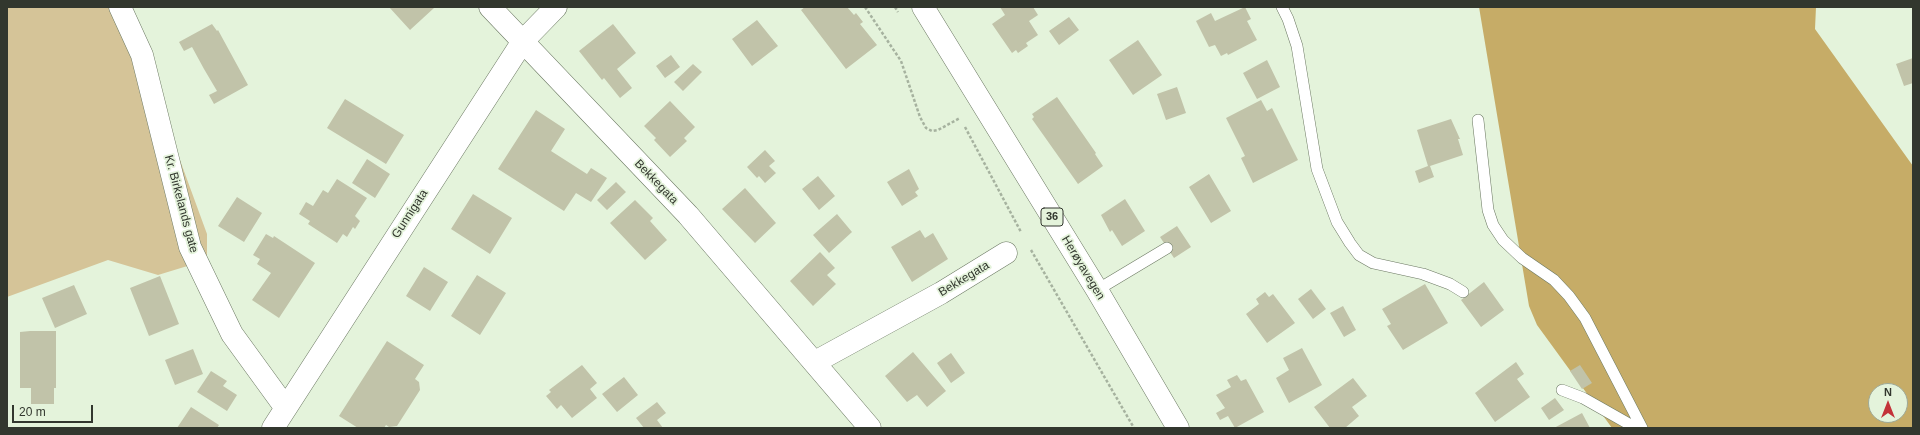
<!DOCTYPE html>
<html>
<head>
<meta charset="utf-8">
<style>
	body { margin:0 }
	#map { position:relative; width:1920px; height:435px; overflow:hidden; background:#e4f3db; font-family:Helvetica,sans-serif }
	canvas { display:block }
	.frame { position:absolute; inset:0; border:8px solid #32372e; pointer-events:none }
	.north { position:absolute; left:1868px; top:383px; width:40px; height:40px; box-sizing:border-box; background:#e4f3db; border:1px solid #9da896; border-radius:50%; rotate:0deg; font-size:11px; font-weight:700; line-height:16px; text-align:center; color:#32372e }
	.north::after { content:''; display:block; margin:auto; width:14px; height:18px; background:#c33339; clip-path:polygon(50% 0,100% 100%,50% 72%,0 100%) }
	.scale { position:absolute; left:12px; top:405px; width:81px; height:18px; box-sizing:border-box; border:2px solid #32372e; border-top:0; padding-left:5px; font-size:12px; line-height:14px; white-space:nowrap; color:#32372e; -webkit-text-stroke:3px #e4f3db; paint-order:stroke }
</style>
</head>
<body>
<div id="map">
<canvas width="1920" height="435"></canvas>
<div class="frame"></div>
<div class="north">N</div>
<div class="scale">20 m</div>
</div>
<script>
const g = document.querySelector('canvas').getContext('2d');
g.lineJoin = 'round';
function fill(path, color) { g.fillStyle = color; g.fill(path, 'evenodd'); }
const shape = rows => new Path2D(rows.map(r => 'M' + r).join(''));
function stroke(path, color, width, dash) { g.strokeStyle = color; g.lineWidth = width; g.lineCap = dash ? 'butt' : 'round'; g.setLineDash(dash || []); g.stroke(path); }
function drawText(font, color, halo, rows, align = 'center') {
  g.font = font + ' Helvetica,sans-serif'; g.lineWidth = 3.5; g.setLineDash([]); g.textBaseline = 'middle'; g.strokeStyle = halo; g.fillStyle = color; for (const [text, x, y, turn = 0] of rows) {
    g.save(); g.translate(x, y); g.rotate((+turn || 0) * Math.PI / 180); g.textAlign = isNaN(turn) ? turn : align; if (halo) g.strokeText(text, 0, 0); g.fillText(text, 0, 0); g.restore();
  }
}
fill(shape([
	[7,7,124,7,207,234,207,260,158,275,108,260,7,297]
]), '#d5c498');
fill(shape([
	[1479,7,1816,7,1815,29,1913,166,1913,428,1612,428,1537,325,1529,306],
	[1876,391,1900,391,1900,415,1876,415]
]), '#c6ac67');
fill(shape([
	[389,7,433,7,434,8,410,30],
	[805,7,847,7,854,15,856,13,863,22,860,24,877,45,846,69,801,10],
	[1000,7,1033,7,1038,15,1029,21,1038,35,1026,43,1028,46,1018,53,1016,50,1012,53,992,24,1005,15],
	[1245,7,1251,19,1247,21,1257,40,1228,55,1227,53,1221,56,1215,45,1209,47,1196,21,1211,13,1215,21],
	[1069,17,1079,30,1059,45,1049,31],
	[757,20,778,46,752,66,732,39],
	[212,24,217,31,218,30,248,85,214,104,209,95,217,91,204,69,192,47,184,51,179,42],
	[613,24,636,53,617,69,632,88,620,98,604,78,602,80,579,51],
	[1138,40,1162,75,1133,95,1109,60],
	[671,55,680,67,665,78,656,66],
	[1913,58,1913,83,1904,86,1896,64],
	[1267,60,1280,87,1257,99,1243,73],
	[693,64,702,72,683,91,674,82],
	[1177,87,1186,113,1166,120,1157,94],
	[1057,97,1096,153,1095,154,1103,166,1078,184,1032,119,1034,117,1032,114],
	[345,99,404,135,386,164,327,128],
	[1261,100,1267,111,1272,108,1298,160,1253,183,1241,158,1245,156,1226,118],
	[670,101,695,127,684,138,687,141,670,157,654,140,656,138,644,126],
	[536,110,565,129,551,151,587,174,591,168,607,178,591,202,576,193,564,211,498,169],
	[1451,119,1460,139,1458,139,1463,155,1430,166,1434,177,1419,183,1415,171,1428,166,1417,130],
	[765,150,775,161,769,166,776,173,765,183,759,176,757,178,747,167],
	[367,159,390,174,375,198,352,183],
	[909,169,919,189,915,192,918,196,902,206,887,182],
	[1209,174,1231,211,1211,223,1189,187],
	[818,176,835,196,819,210,802,189],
	[337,179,367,198,355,216,360,221,355,229,353,227,347,237,343,234,337,243,308,224,310,221,299,214,306,202,313,206,323,190,328,193],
	[616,182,626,192,607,210,597,200],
	[745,188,776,223,755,243,722,209],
	[473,194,512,218,490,254,451,229],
	[237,197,262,213,244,242,218,226],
	[1125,199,1145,231,1122,246,1112,230,1110,232,1101,215],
	[635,200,653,218,650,221,667,240,645,260,610,223],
	[837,214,852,232,829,253,813,235],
	[1177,226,1191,247,1174,258,1160,237],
	[920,230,925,238,933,233,948,259,912,282,891,247],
	[266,234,273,238,274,236,315,263,279,318,252,300,271,273,257,264,260,259,253,255],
	[820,252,835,268,827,275,836,284,813,306,790,281],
	[424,267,448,282,430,311,406,296],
	[477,275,506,293,480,335,451,316],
	[160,276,179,324,149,336,130,288],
	[1484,282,1504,310,1481,327,1461,300],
	[1425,284,1448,323,1403,350,1387,326,1391,324,1382,309],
	[74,285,87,314,55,328,42,298],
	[1311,289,1326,309,1313,319,1298,299],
	[1265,292,1269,297,1273,294,1295,323,1267,343,1246,314,1259,304,1256,299],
	[1343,306,1356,330,1344,337,1330,313],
	[30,331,56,331,56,388,54,388,54,404,31,404,31,388,20,388,20,332],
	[387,341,424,365,415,379,419,382,420,390,397,426,389,427,386,425,384,428,358,428,339,416],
	[1302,348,1322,385,1289,403,1276,378,1289,370,1283,358],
	[193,349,203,374,175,385,165,360],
	[913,352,946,391,927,407,917,395,907,402,885,376],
	[951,353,965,373,951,383,937,363],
	[1516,362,1524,374,1517,379,1530,397,1495,422,1475,393],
	[582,365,597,383,590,389,597,398,572,418,561,405,557,409,546,396,551,392,549,390],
	[1580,365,1592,383,1582,389,1570,371],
	[211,371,227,381,223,386,237,395,227,411,197,392],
	[1237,375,1241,381,1246,379,1264,412,1235,428,1228,416,1220,420,1216,413,1225,408,1216,395,1231,387,1227,380],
	[624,377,638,395,617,412,602,394],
	[1353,378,1367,396,1352,407,1359,416,1345,428,1330,428,1314,407],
	[1555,398,1564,410,1549,420,1541,408],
	[657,402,666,413,657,420,663,428,644,428,636,418],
	[191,407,219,425,217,428,177,428],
	[1582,413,1590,428,1554,428]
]), '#c1c3a9');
const lane = shape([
	[1282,7,1288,19,1297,46,1317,169,1337,222,1350,243,1359,255,1373,263,1423,274,1450,284,1463,292],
	[1478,120,1488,210,1493,225,1503,240,1522,258,1554,280,1569,296,1585,318,1642,428],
	[1097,290,1167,248],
	[1562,390,1583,398,1636,428]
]);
const street = shape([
	[120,7,142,55,190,247,232,334,285,407],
	[490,7,688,215,870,428],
	[815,362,941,293,1006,253],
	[273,428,523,41,556,7]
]);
const highway = shape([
	[923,7,1097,290,1178,428]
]);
stroke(lane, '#6b7862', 12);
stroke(street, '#6b7862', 23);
stroke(highway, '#6b7862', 23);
stroke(shape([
	[865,7,901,61,920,117,926,128,932,131,938,130,960,118],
	[895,7,898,12],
	[965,127,1021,232],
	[1031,250,1134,428]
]), '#a6b29f', 2.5, [3, 2]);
stroke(lane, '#fff', 11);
stroke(street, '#fff', 22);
stroke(highway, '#fff', 22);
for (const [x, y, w] of [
	[1052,217,22]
]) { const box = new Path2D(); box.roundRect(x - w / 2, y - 9, w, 18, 3); g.fillStyle = '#e4f3db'; g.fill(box); stroke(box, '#32372e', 1); }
drawText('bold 11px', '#32372e', null, [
	["36",1052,217]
]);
drawText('12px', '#32372e', '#e4f3db', [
	["Bekkegata",656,182,46],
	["Kr. Birkelands gate",181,204,75],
	["Gunnigata",410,214,-57],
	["Herøyavegen",1083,268,59],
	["Bekkegata",964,279,-31]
]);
</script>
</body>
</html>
